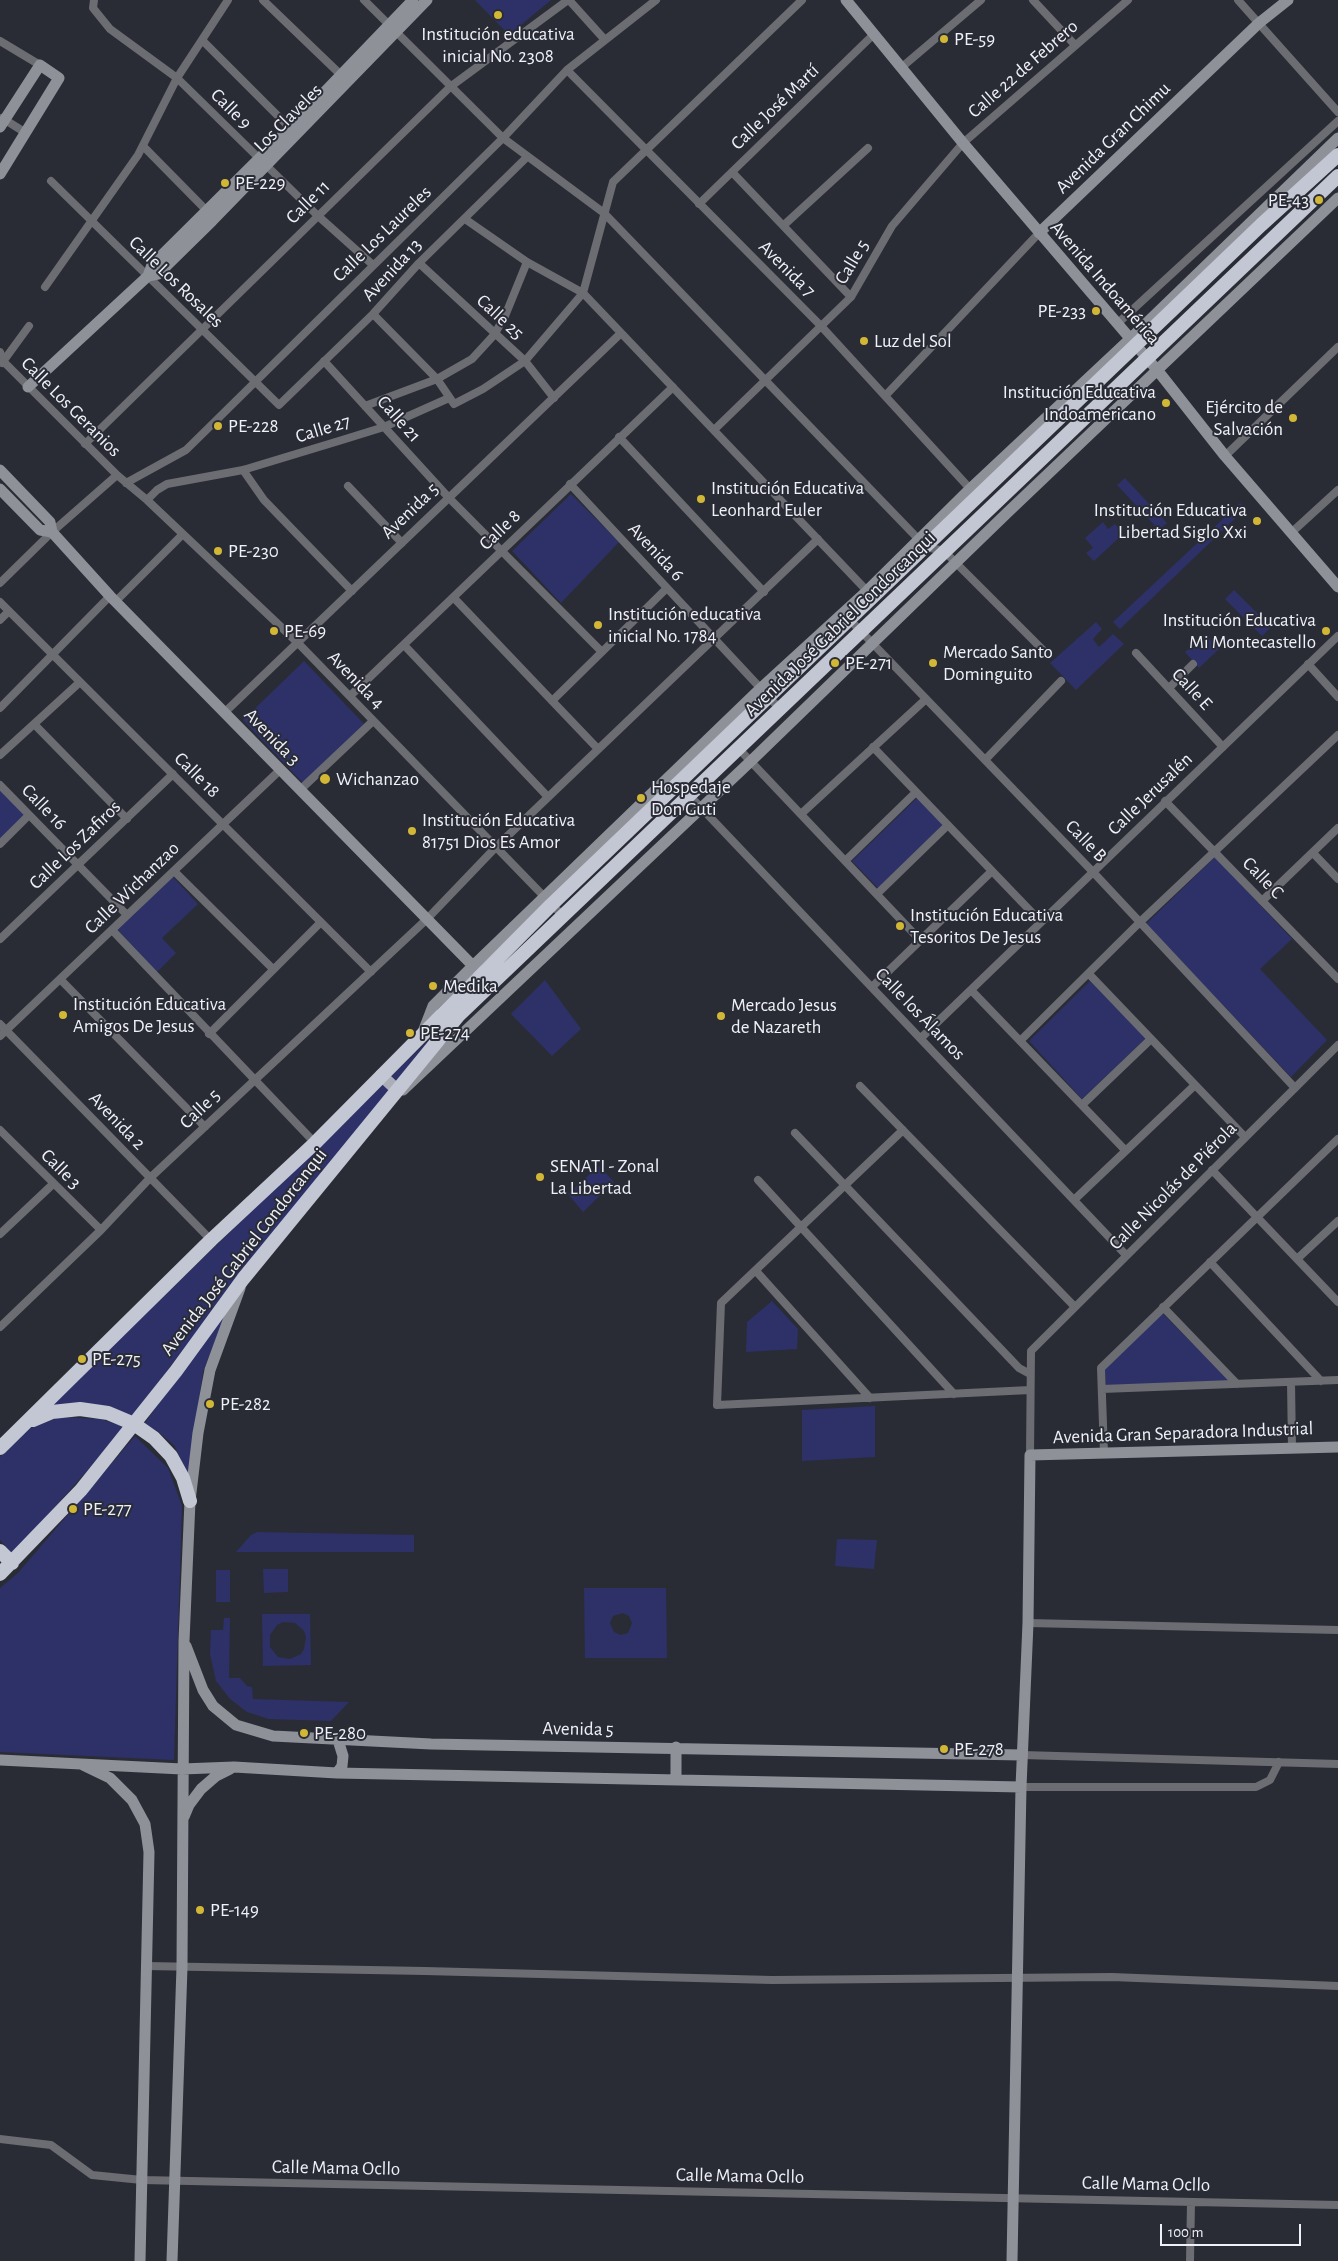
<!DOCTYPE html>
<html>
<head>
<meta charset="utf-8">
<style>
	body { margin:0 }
	#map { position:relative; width:1338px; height:2261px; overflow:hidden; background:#2a2c35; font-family:"Alegreya Sans",sans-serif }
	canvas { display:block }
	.scale { position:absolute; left:1160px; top:2224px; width:141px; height:22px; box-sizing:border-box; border:2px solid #f0f1f8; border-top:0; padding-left:6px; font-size:15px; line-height:18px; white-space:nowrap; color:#f0f1f8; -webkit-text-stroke:4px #2a2c35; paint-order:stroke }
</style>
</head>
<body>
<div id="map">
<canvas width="1338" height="2261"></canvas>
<div class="scale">100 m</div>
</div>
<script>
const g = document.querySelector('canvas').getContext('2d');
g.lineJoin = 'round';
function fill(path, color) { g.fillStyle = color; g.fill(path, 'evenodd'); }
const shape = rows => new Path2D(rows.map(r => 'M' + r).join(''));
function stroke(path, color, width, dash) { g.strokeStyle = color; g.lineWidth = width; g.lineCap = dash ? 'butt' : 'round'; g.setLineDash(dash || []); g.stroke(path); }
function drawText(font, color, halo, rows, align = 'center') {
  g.font = font + ' "Alegreya Sans",sans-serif'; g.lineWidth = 4; g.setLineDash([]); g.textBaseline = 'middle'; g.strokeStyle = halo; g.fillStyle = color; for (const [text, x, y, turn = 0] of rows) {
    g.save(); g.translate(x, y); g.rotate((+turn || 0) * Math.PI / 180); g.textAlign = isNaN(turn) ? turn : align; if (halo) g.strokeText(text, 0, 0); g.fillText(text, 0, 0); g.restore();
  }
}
fill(shape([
	[475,0,551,0,509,35],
	[1125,478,1167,523,1159,530,1117,485],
	[571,494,619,542,561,603,512,551],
	[1240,503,1246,508,1120,629,1113,622],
	[1103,522,1108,529,1115,524,1123,534,1094,561,1086,553,1093,548,1085,538],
	[1234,590,1271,627,1262,636,1225,599],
	[1096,622,1102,629,1093,639,1099,647,1113,634,1124,644,1076,690,1050,663],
	[1205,634,1219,649,1199,668,1185,652],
	[304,661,364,724,303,783,243,720],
	[0,785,29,815,0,844],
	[917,798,943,825,878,888,852,861],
	[1215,857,1292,939,1260,969,1327,1040,1291,1077,1146,924],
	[173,877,198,904,162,938,176,953,157,972,117,929],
	[545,980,581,1029,552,1056,511,1014],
	[1090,981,1146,1038,1082,1099,1029,1041],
	[444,1025,236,1280,132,1417,110,1406,81,1403,47,1409],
	[599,1166,614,1182,583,1212,568,1194],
	[772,1301,798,1329,797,1349,746,1352,747,1322],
	[227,1310,203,1372,188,1475,174,1445,156,1430,144,1424],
	[1162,1313,1230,1381,1106,1386,1105,1368],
	[875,1406,875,1457,802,1461,802,1410],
	[60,1417,100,1419,126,1427,13,1554,0,1540,0,1457,28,1429],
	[135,1436,168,1468,182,1506,174,1760,0,1752,0,1588,18,1573],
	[257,1532,414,1535,414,1552,236,1552,251,1535],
	[837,1539,877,1540,874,1569,835,1566],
	[263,1569,288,1569,288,1592,264,1593],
	[216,1570,230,1570,230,1602,216,1602],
	[584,1588,666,1588,667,1658,585,1658],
	[623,1613,629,1616,632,1623,628,1633,621,1635,614,1632,610,1623,613,1616],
	[262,1614,310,1614,311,1665,263,1666],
	[283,1622,295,1623,304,1631,306,1637,304,1649,301,1654,290,1659,278,1657,270,1647,270,1635,277,1625],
	[224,1618,230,1618,229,1678,240,1678,247,1686,252,1687,253,1699,349,1702,331,1721,269,1719,247,1712,230,1699,216,1681,210,1654,211,1630,223,1630]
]), '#2d3167');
stroke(shape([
	[94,0,93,8,110,29,177,78,317,215,373,265],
	[263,0,341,75],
	[364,0,503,138,604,213,926,547,944,551,1044,651],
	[569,0,605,40],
	[1033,0,1075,45],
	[1238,0,1338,112],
	[202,40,290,128],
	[0,41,40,65],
	[902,67,981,0],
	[567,70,821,326,973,492],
	[2,118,26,133],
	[143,146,207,211],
	[732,172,851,297],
	[51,181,279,405,373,314,419,263,527,157],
	[699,204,874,34],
	[465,219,527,262,583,293,869,593],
	[784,225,868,148],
	[419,263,525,361,554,398],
	[45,287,138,155,177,78,228,0],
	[373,314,437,379,454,404,483,389,525,361,583,293,613,182,802,0],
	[1117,324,1338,121],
	[0,352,3,361,117,475,147,500,298,643,563,916],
	[324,361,449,498,602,652],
	[2,363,29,326],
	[886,395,1039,233],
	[365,406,437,379,472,359,494,335,505,316,527,262],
	[714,430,851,297,892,226,963,143,1128,0],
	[619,437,764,592],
	[85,444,450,87,568,0],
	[1225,456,1338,347],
	[243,470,264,500,352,591],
	[126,483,186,450,503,138,567,70,656,0],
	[570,484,779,708],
	[348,486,402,543],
	[147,500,157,490,167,484,243,470,342,440,384,427,449,398],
	[1291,533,1338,490],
	[0,583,52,532,117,475],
	[454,598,598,749],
	[0,602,371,972],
	[115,602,183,534],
	[0,620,9,611],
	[850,620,1093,872,1295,1088],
	[404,645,548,797],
	[1136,653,1223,747],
	[1308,664,1338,697],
	[1169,688,1193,664],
	[350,696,673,387],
	[552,701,667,588],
	[0,708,110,596],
	[224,713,620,334],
	[35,725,127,819],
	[873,747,1041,922],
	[738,748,920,940],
	[0,755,80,682],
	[985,760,1061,681],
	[0,785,127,915],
	[300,790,373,721],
	[689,795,1126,1255],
	[1165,801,1338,979],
	[801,814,926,699],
	[0,844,29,815],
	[1313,853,1338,879],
	[845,861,916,792],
	[174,871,273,969],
	[877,894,948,825],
	[1262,901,1338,828],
	[112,930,315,1143],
	[0,939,173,774],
	[1089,974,1245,1137],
	[60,979,205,1127],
	[872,987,992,871],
	[971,990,1125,1150],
	[0,1024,211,1240],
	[209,1034,321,922],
	[0,1036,280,770],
	[921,1038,1338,636],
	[1020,1041,1140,922,1338,735],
	[860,1086,1075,1307],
	[1082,1105,1151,1039],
	[0,1130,101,1230],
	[903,1130,721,1303,717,1405,1030,1390],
	[795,1133,1019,1368,1030,1374],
	[1212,1170,1338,1302],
	[758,1180,954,1394],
	[1074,1200,1195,1085],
	[0,1234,53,1184],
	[1297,1259,1338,1221],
	[1210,1262,1321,1381],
	[756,1271,870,1398],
	[1163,1307,1237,1384],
	[0,1327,101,1230,150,1178,427,919,496,847,818,539],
	[1291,1382,1292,1448],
	[1102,1389,1338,1380],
	[1104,1453,1101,1368,1338,1139],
	[1030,1455,1031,1351,1338,1045],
	[1028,1623,1338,1630],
	[1022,1755,1338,1764],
	[1021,1787,1256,1787,1270,1780,1279,1762],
	[146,1966,425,1971,772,1980,1112,1977,1338,1986],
	[0,2139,51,2145,92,2175,142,2180,1338,2205],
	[1190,2261,1191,2202]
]), '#6c6d72', 8);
stroke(shape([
	[846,0,963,143,1158,371,1225,456,1338,587],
	[0,127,40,65,59,78,0,174],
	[1039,233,1259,23,1288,0],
	[148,276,158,274,212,221,427,0],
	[28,387,148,276,152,265,290,128,413,0],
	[0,470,50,522,52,532,110,596,478,971],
	[0,489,40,530,52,532],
	[423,1032,433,1006,473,966,761,688,867,591,970,489,1130,339,1338,138],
	[403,1090,751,761,1007,513,1338,198],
	[186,1646,203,1690,213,1706,236,1725,273,1736,431,1744,1022,1755],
	[676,1747,676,1778],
	[0,1760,182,1769,234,1767,337,1773,1021,1787],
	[83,1765,110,1778,132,1800,145,1824,149,1852,140,2261],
	[337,1773,342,1766,343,1756,338,1740],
	[184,1817,189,1805,201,1789,216,1776,230,1769],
	[172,2261,182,1967,184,1641,190,1501,198,1433,210,1370,240,1288],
	[1012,2261,1021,1787,1028,1623,1030,1455,1338,1447]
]), '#8f9199', 11);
stroke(shape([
	[381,1075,397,1090]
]), '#abadb7', 12);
stroke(shape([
	[33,1420,52,1412,80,1409,108,1413,134,1424,154,1438,171,1456,183,1478,190,1501],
	[0,1448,211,1240,315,1143,551,905,1261,225,1338,155],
	[0,1551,12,1563],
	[0,1574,81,1490,176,1371,243,1279,458,1016,1338,176]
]), '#c3c6d3', 14);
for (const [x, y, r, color] of [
	[498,15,5,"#d2b736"],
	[944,39,5,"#d2b736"],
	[225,183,5,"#d2b736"],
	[1319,200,5,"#d2b736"],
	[1096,311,5,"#d2b736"],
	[864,341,5,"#d2b736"],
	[1166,403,5,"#d2b736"],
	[1293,418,5,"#d2b736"],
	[218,426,5,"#d2b736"],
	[701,499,5,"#d2b736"],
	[1257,521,5,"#d2b736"],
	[218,551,5,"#d2b736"],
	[598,625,5,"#d2b736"],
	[274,631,5,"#d2b736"],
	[1326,631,5,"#d2b736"],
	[835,663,5,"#d2b736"],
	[933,663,5,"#d2b736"],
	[325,779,6,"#d2b736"],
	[641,798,5,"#d2b736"],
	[412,831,5,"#d2b736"],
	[900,926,5,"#d2b736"],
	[433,986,5,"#d2b736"],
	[63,1015,5,"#d2b736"],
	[721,1016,5,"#d2b736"],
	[410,1033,5,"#d2b736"],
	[540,1177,5,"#d2b736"],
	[82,1359,5,"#d2b736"],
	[210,1404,5,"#d2b736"],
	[73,1509,5,"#d2b736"],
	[304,1733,5,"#d2b736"],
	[944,1749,5,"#d2b736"],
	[200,1910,5,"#d2b736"]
]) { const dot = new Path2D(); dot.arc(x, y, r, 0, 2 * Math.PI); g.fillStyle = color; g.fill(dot); stroke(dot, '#2a2c35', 2); }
drawText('19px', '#f0f1f8', '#2a2c35', [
	["Institución educativa",498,34,"center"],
	["inicial No. 2308",498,56,"center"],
	["PE-59",954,39],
	["PE-229",235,183],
	["PE-43",1309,200,"right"],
	["PE-233",1086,311,"right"],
	["Luz del Sol",874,341],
	["Institución Educativa",1156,392,"right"],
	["Indoamericano",1156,414,"right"],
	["Ejército de",1283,407,"right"],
	["Salvación",1283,429,"right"],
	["PE-228",228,426],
	["Institución Educativa",711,488],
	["Leonhard Euler",711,510],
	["Institución Educativa",1247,510,"right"],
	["Libertad Siglo Xxi",1247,532,"right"],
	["PE-230",228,551],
	["Institución educativa",608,614],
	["inicial No. 1784",608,636],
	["Institución Educativa",1316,620,"right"],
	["Mi Montecastello",1316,642,"right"],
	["PE-69",284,631],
	["Mercado Santo",943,652],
	["Dominguito",943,674],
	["PE-271",845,663],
	["Wichanzao",336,779],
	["Hospedaje",651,787],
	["Don Guti",651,809],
	["Institución Educativa",422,820],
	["81751 Dios Es Amor",422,842],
	["Institución Educativa",910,915],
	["Tesoritos De Jesus",910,937],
	["Medika",443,986],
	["Institución Educativa",73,1004],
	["Amigos De Jesus",73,1026],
	["Mercado Jesus",731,1005],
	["de Nazareth",731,1027],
	["PE-274",420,1033],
	["SENATI - Zonal",550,1166],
	["La Libertad",550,1188],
	["PE-275",92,1359],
	["PE-282",220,1404],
	["PE-277",83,1509],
	["PE-280",314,1733],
	["PE-278",954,1749],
	["PE-149",210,1910]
], 'left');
drawText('19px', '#f0f1f8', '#2a2c35', [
	["Calle 22 de Febrero",1023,69,-41],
	["Calle José Martí",775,107,-44],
	["Calle 9",231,109,45],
	["Los Claveles",288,118,-45],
	["Avenida Gran Chimu",1113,138,-44],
	["Calle 11",308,202,-45],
	["Calle Los Laureles",382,234,-44],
	["Calle 5",852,262,-59],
	["Avenida 7",787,269,45],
	["Avenida 13",392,270,-47],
	["Calle Los Rosales",176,282,44],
	["Avenida Indoamérica",1105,283,49],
	["Calle 25",500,317,43],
	["Calle Los Geranios",71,407,45],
	["Calle 21",399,419,48],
	["Calle 27",323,429,-17],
	["Avenida 5",410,511,-44],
	["Calle 8",500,530,-44],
	["Avenida 6",656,552,47],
	["Avenida José Gabriel Condorcanqui",840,624,-44],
	["Avenida 4",356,680,46],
	["Calle E",1192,689,47],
	["Avenida 3",272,737,46],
	["Calle 18",197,775,45],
	["Calle Jerusalén",1150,794,-44],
	["Calle 16",44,807,46],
	["Calle B",1086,841,46],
	["Calle Los Zafiros",75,845,-44],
	["Calle C",1263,878,46],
	["Calle Wichanzao",132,888,-44],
	["Calle los Álamos",920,1014,46],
	["Calle 5",200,1109,-44],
	["Avenida 2",117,1121,46],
	["Calle 3",61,1169,45],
	["Calle Nicolás de Piérola",1173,1186,-45],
	["Avenida José Gabriel Condorcanqui",244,1252,-52],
	["Avenida Gran Separadora Industrial",1183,1433,-2],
	["Avenida 5",578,1729,1],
	["Calle Mama Ocllo",336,2168,1],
	["Calle Mama Ocllo",740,2176,1],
	["Calle Mama Ocllo",1146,2184,1]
]);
</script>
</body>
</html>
